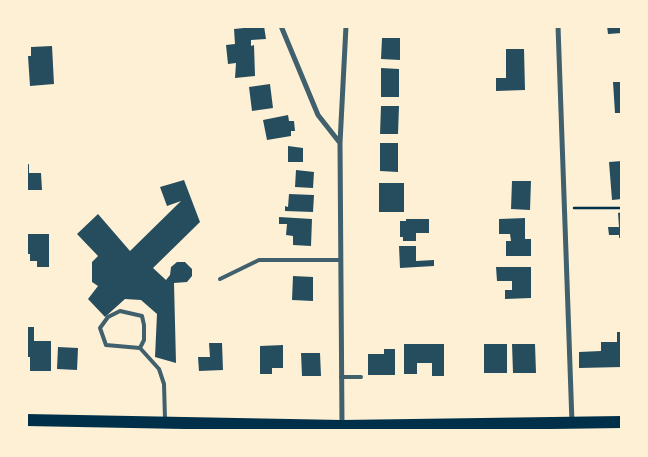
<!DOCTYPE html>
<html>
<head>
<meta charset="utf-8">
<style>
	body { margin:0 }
	#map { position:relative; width:648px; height:457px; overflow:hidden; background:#fdf0d5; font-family:Cabin,sans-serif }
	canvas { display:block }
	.frame { position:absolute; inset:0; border:28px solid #fdf0d5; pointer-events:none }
</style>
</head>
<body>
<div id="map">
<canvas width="648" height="457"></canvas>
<div class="frame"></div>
</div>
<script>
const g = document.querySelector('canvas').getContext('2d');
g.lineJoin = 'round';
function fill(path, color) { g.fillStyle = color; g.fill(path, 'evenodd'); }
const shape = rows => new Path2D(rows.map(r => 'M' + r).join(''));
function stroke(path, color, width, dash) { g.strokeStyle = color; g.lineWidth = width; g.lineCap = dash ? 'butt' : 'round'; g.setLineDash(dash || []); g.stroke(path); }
fill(shape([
	[264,26,266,39,251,40,251,46,254,45,255,76,235,78,236,63,228,64,226,45,235,44,234,29],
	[607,26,622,26,622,33,608,34],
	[382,38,400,38,400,60,381,59],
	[52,46,54,84,30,86,28,56,31,56,31,47],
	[506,49,524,49,525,90,496,91,496,78,506,78],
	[381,68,399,69,399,97,381,97],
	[613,82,622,82,622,113,615,113],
	[270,84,273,108,252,111,249,87],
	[381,106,399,106,398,134,380,134],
	[288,115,289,121,294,121,295,131,291,131,291,136,267,140,263,120],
	[380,143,398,143,398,172,380,171],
	[288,146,303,148,303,162,288,162],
	[622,161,622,199,612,200,609,162],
	[29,164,29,173,41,173,42,190,26,190,26,165],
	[296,170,314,172,313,188,295,187],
	[184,180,200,222,153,268,166,280,170,275,171,267,177,262,185,262,192,269,192,276,187,282,174,283,176,363,155,357,157,314,141,300,125,299,105,317,88,299,98,286,92,282,92,262,98,256,77,234,98,214,130,251,181,201,167,206,160,187],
	[512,181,531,181,530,210,511,209],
	[379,183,404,183,404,212,379,212],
	[289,194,314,195,313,212,285,211,285,206,288,207],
	[622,212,622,237,619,238,619,235,609,235,608,227,619,227,618,213],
	[279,217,312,219,311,246,293,245,293,236,286,235,287,224,279,224],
	[525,218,525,239,531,239,531,256,506,256,506,241,511,241,510,234,499,234,499,219],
	[406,219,429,219,429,233,416,233,416,241,403,241,403,237,400,237,400,221,406,221],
	[26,234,49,234,49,267,37,267,37,261,30,261,30,254,26,254],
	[399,246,416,246,416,261,434,260,434,266,400,268],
	[496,267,531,267,531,298,505,299,505,290,512,290,512,281,497,281],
	[293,276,313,277,313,301,292,300],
	[26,327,34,327,34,341,51,341,51,371,30,371,30,357,26,357],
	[617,332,622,332,622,367,579,368,579,352,601,351,601,342,617,342],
	[209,343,222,343,223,370,199,371,198,357,210,357],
	[404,344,444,344,444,376,432,376,432,363,417,363,417,374,404,374],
	[484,344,507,344,507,373,484,373],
	[512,344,535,344,536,373,513,373],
	[283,345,283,368,272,368,272,374,260,374,260,346],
	[58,347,78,348,77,370,57,369],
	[384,349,395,349,395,375,368,375,368,354,384,354],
	[301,353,320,353,321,376,302,376]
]), '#264d5e');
stroke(shape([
	[574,208,622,208]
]), '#003049', 2.5);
stroke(shape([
	[220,279,259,260,340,260],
	[140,348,144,340,144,325,142,316,120,311,108,317,100,328,106,345,140,348,159,369,164,384,165,419],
	[341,377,361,377]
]), '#3f606c', 4);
stroke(shape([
	[281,26,318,115,340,143],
	[558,26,572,423],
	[342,426,340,143,346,26]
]), '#3f606c', 5);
stroke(shape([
	[26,420,342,426,622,422]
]), '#003049', 12);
</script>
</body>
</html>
